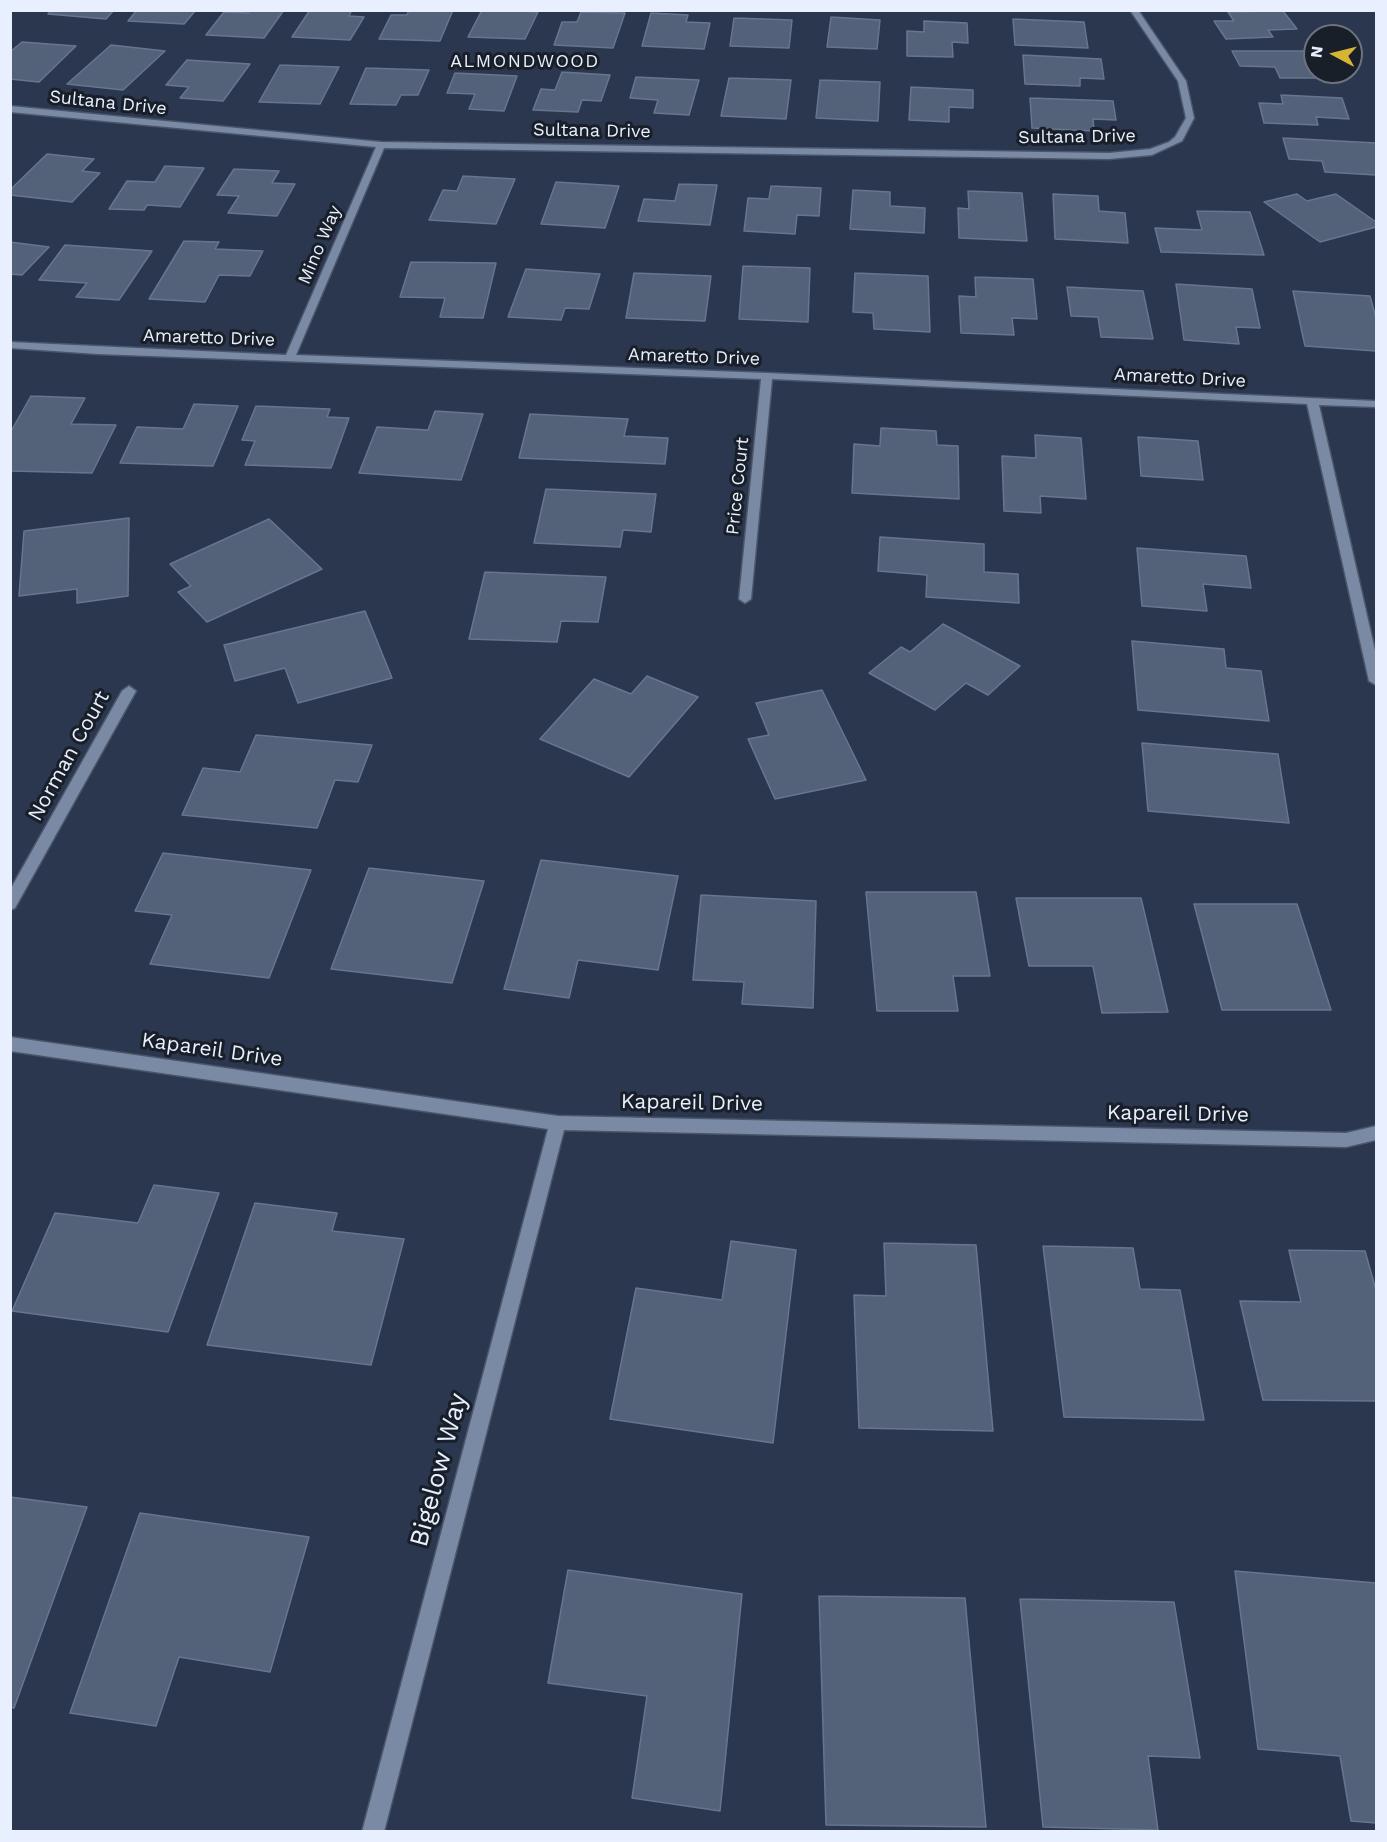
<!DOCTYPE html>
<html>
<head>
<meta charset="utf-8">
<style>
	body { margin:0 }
	#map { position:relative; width:1387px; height:1842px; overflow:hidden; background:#2b374e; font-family:"Work Sans",sans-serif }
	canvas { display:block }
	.frame { position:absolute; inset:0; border:12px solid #e8f0ff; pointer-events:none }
	.north { position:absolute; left:1303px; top:24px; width:60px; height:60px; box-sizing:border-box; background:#191f29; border:2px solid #6c737f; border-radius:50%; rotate:277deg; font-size:16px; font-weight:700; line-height:24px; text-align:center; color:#e8f0ff }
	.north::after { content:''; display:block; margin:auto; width:21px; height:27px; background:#d6b534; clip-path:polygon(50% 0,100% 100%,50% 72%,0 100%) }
</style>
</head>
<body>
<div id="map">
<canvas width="1387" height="1842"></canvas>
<div class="frame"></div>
<div class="north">N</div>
</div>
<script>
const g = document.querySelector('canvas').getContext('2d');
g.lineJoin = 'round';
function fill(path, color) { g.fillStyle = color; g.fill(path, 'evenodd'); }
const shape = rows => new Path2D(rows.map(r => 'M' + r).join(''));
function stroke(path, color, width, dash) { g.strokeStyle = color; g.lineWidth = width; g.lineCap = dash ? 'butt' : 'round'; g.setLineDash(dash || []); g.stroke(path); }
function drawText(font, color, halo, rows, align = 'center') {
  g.font = font + ' "Work Sans",sans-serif'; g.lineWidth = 6; g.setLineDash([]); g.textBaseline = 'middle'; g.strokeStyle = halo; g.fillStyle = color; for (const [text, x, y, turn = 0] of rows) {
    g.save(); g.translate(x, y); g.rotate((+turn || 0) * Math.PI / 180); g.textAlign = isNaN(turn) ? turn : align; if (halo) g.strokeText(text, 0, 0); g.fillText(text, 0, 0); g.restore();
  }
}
const building = shape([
	[52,10,114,10,106,19,48,14,52,10],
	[137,10,196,10,184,24,128,21,137,10],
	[250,10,284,10,264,38,206,35,224,12,249,13,250,10],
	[310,10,352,10,349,16,364,17,350,40,292,37,310,10],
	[409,10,453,10,440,41,379,39,391,15,407,15,409,10],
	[482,10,500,10,538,12,525,39,468,37,482,10],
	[1283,11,1297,29,1268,30,1273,37,1226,39,1214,21,1234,21,1228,12,1283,11],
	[581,12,625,13,613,48,554,45,562,22,577,22,581,12],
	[651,13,688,15,686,22,710,23,704,49,642,46,651,13],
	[831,17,880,20,877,49,827,47,831,17],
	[734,18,792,20,789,48,730,46,734,18],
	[1013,19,1084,22,1088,48,1015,45,1013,19],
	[924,21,967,23,968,43,952,42,953,57,907,56,907,31,924,32,924,21],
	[22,42,76,46,39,82,10,79,10,52,22,42],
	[111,45,165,51,123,90,67,84,111,45],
	[1232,51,1308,51,1315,64,1315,72,1319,72,1322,78,1280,78,1275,67,1240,66,1232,51],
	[1023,55,1101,59,1104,79,1080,78,1080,86,1025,84,1023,55],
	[187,60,250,64,223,101,180,98,189,87,166,85,187,60],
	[280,65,339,67,320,104,259,102,280,65],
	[366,68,429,70,418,95,401,95,396,105,350,104,366,68],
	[562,72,610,75,601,101,582,100,578,112,533,110,541,89,555,90,562,72],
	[455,73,517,76,504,111,469,109,475,94,447,93,455,73],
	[636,77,699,80,689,115,654,113,658,100,630,98,636,77],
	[729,78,791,80,786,119,721,116,729,78],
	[820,80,880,82,878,121,816,118,820,80],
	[911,87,973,90,973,108,949,107,949,122,909,120,911,87],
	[1281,95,1342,98,1349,119,1316,117,1318,125,1264,123,1259,103,1283,104,1281,95],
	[1030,98,1113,101,1116,120,1093,119,1094,131,1032,128,1030,98],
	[1283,138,1376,143,1376,175,1325,172,1322,161,1289,159,1283,138],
	[47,154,94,159,82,171,100,173,72,202,10,195,10,190,47,154],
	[165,166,204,168,180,207,147,205,144,210,109,209,127,181,155,182,165,166],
	[234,169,279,171,272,183,295,184,277,216,228,213,239,196,217,195,234,169],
	[463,176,515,179,496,224,429,220,443,190,457,191,463,176],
	[556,182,619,186,605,228,541,224,556,182],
	[679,184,717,185,710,225,638,221,644,199,675,201,679,184],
	[771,186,821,188,819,216,797,215,795,234,744,231,748,198,769,199,771,186],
	[853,190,890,192,890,206,925,208,924,233,850,229,853,190],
	[968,191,1022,193,1027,241,959,238,958,208,969,209,968,191],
	[1053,194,1098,196,1099,211,1125,213,1128,243,1055,239,1053,194],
	[1297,194,1307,201,1336,194,1376,222,1376,227,1320,242,1264,202,1297,194],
	[1197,211,1250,212,1264,255,1161,252,1155,228,1202,230,1197,211],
	[184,241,219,242,215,249,263,251,250,276,219,275,205,302,149,299,184,241],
	[10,242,49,247,22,275,10,274,10,242],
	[65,245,152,251,119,300,76,297,87,283,39,280,65,245],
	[411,262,496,263,483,318,440,317,445,298,400,297,411,262],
	[743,266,810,268,808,322,739,319,743,266],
	[526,269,600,274,589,309,565,308,561,320,508,317,526,269],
	[634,273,711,276,705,321,626,318,634,273],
	[855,273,928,276,930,332,874,329,873,313,853,312,855,273],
	[975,277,1033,279,1037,319,1012,318,1014,335,961,333,959,296,976,297,975,277],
	[1176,284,1252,289,1260,328,1236,327,1239,344,1184,340,1176,284],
	[1067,287,1143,291,1153,339,1101,337,1098,317,1071,316,1067,287],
	[1293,291,1370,296,1376,318,1376,351,1305,346,1293,291],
	[31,396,85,398,71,424,116,425,92,473,10,471,10,433,31,396],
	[194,404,238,406,213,466,120,463,137,427,183,429,194,404],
	[256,406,330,409,327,417,349,418,331,468,245,465,255,441,242,440,256,406],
	[435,411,483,414,461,480,359,473,377,427,428,430,435,411],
	[530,414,628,419,624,436,668,438,665,464,519,458,530,414],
	[881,428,936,431,937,445,958,446,959,499,852,493,854,444,880,446,881,428],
	[1035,435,1081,438,1086,499,1040,496,1041,513,1004,511,1002,456,1036,458,1035,435],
	[1138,437,1198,441,1203,480,1141,476,1138,437],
	[546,489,656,494,651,532,623,530,620,547,534,543,546,489],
	[129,518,128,596,77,603,77,589,19,596,24,531,129,518],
	[269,519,322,569,207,622,178,592,191,586,170,564,269,519],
	[880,537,984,544,984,572,1018,574,1019,603,926,597,927,575,878,571,880,537],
	[1137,548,1246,556,1251,588,1203,584,1207,611,1142,606,1137,548],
	[485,572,606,577,598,622,561,621,557,642,469,639,485,572],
	[365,611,392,678,298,703,285,668,235,681,224,645,365,611],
	[943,624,1020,666,988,695,966,683,935,710,869,673,901,647,910,652,943,624],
	[1132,641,1224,649,1226,668,1261,671,1269,721,1138,710,1132,641],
	[647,676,698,697,629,777,540,739,594,679,631,694,647,676],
	[822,690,866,780,775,799,748,739,769,735,756,703,822,690],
	[256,735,372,745,358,782,335,780,317,828,182,815,203,768,240,772,256,735],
	[1142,743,1278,754,1289,823,1148,811,1142,743],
	[163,853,311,870,269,978,150,964,172,915,135,911,163,853],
	[541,860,678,876,658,970,578,960,569,998,504,989,541,860],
	[369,868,484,881,452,983,331,969,369,868],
	[866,892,976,892,990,976,953,976,958,1011,877,1011,866,892],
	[701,895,816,901,813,1008,742,1004,744,982,693,980,701,895],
	[1016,898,1141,898,1168,1012,1102,1013,1093,966,1029,966,1016,898],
	[1194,904,1297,904,1331,1010,1222,1010,1194,904],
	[154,1185,219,1193,168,1332,12,1311,55,1213,138,1223,154,1185],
	[255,1203,337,1213,332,1231,404,1239,371,1365,207,1345,255,1203],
	[731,1241,796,1250,773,1443,610,1419,636,1288,722,1300,731,1241],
	[884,1243,976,1245,993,1431,859,1428,854,1295,886,1296,884,1243],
	[1043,1246,1133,1248,1140,1289,1180,1290,1204,1420,1064,1417,1043,1246],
	[1289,1250,1365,1251,1376,1290,1376,1401,1263,1400,1240,1301,1301,1302,1289,1250],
	[10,1497,87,1507,14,1708,10,1707,10,1497],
	[140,1513,309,1537,270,1672,179,1657,156,1726,70,1713,140,1513],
	[568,1570,742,1594,720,1811,632,1798,647,1696,548,1683,568,1570],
	[1235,1571,1376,1583,1376,1823,1351,1821,1340,1756,1258,1749,1235,1571],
	[819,1596,965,1598,986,1827,826,1825,819,1596],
	[1020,1599,1174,1602,1200,1758,1148,1756,1158,1830,1043,1827,1020,1599]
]);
fill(building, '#536179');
stroke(building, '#67768f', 1.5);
const minor = shape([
	[1130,10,1138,10,1186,81,1194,118,1182,141,1152,155,1109,159,384,148,296,355,767,373,1376,401,1376,407,1319,405,1376,655,1376,685,1369,681,1307,404,772,379,751,599,745,603,739,599,761,379,98,354,10,348,10,342,286,355,376,147,10,112,10,106,381,142,1109,153,1150,149,1169,142,1175,137,1186,118,1178,81,1130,10],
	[129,686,136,691,15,908,10,910,10,890,122,691,129,686],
	[10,1037,558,1116,1346,1133,1376,1126,1376,1140,1346,1147,564,1130,384,1832,362,1832,548,1129,10,1051,10,1037]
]);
stroke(minor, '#4a5568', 3);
fill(minor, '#7b8aa4');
g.letterSpacing = '1.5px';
drawText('18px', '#e8f0ff', '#191f29', [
	["ALMONDWOOD",525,62]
]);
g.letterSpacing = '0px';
drawText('18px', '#e8f0ff', '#191f29', [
	["Sultana Drive",108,103,6],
	["Sultana Drive",592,131,1],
	["Sultana Drive",1077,137,-1],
	["Mino Way",320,245,-67],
	["Amaretto Drive",209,338,2],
	["Amaretto Drive",694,357,2],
	["Amaretto Drive",1180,378,3],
	["Price Court",738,486,-84]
]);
drawText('21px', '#e8f0ff', '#191f29', [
	["Norman Court",69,756,-61],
	["Kapareil Drive",212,1050,8],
	["Kapareil Drive",692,1103,1],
	["Kapareil Drive",1178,1114,1]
]);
drawText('26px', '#e8f0ff', '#191f29', [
	["Bigelow Way",439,1470,-75]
]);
</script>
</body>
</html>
